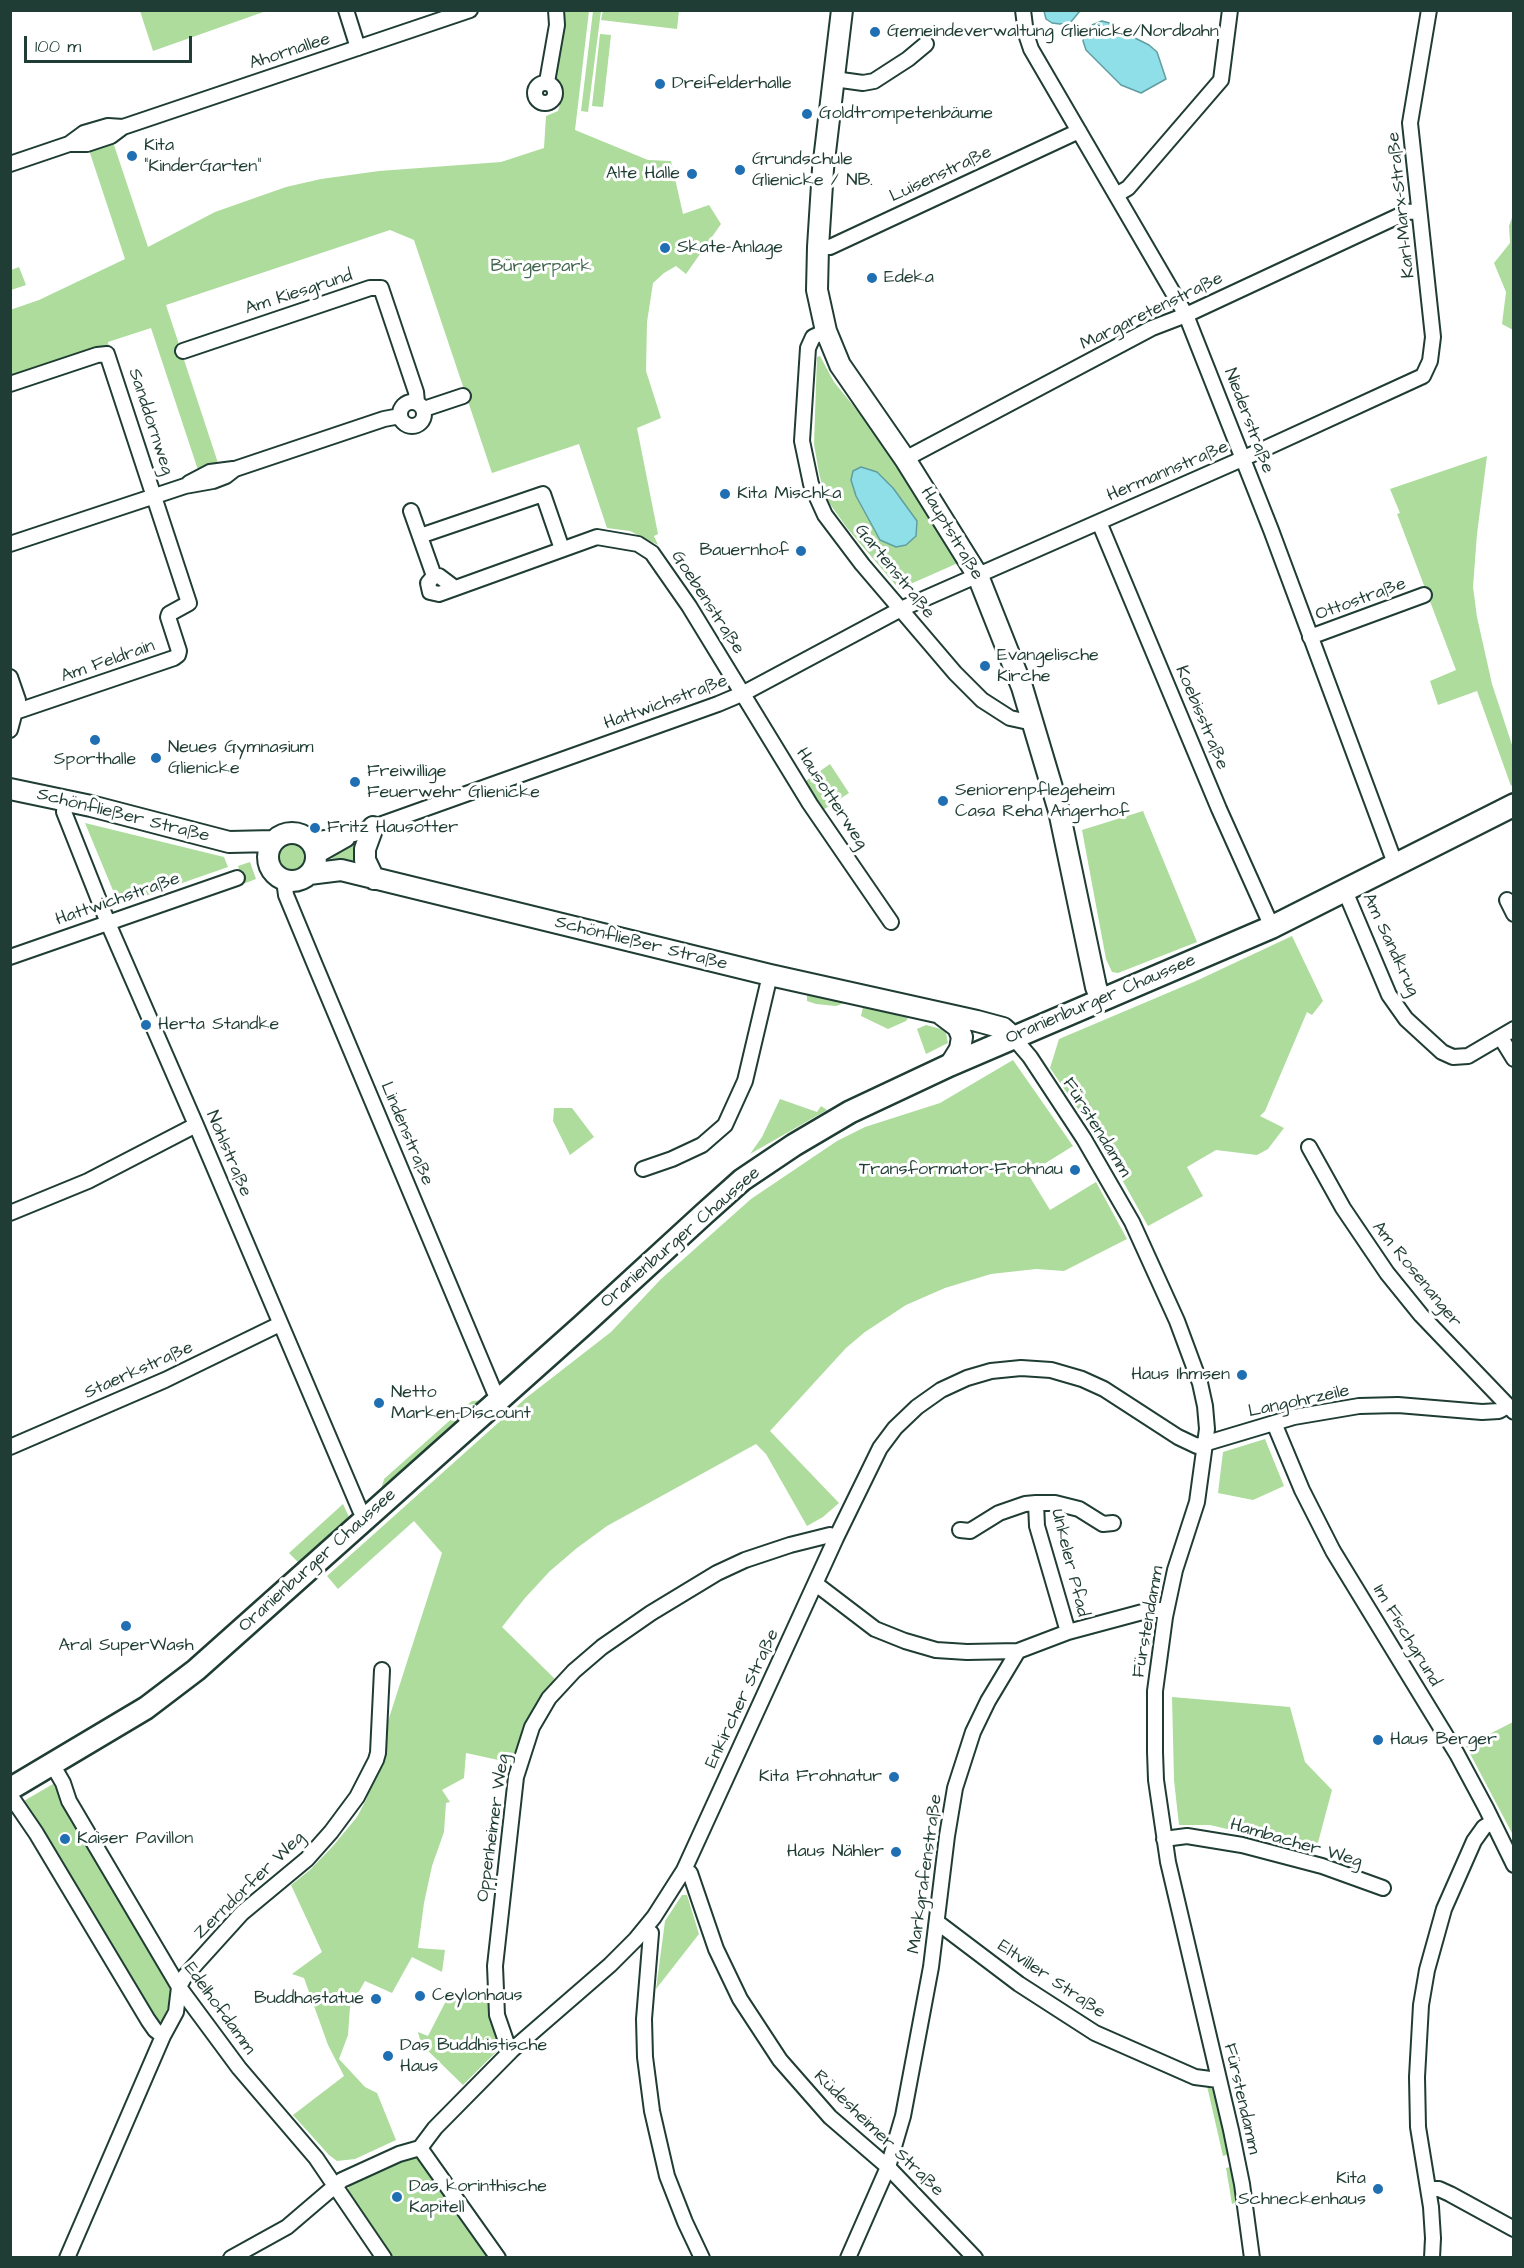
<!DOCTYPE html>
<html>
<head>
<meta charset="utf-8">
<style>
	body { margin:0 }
	#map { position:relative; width:1524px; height:2268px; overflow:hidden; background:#fff; font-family:"Architects Daughter",sans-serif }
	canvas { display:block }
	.frame { position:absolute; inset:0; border:12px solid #1f3d34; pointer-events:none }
	.scale { position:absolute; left:24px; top:36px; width:168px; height:27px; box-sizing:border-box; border:3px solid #1f3d34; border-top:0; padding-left:8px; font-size:18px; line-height:21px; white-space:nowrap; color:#1f3d34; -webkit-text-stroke:4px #fff; paint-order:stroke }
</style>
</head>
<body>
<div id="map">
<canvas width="1524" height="2268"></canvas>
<div class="frame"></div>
<div class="scale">100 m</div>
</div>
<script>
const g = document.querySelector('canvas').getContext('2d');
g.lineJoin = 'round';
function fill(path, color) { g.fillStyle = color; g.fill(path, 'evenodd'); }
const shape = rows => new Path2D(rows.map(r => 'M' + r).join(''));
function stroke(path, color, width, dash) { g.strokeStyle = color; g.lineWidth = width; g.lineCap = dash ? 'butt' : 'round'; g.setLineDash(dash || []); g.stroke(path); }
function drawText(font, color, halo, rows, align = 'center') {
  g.font = font + ' "Architects Daughter",sans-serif'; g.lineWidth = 6; g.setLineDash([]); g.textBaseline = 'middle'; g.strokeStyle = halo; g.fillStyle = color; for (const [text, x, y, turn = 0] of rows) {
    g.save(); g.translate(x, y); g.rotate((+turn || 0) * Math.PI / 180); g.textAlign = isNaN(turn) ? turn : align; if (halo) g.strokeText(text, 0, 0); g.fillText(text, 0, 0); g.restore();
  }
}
fill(shape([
	[269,10,153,51,140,11,140,10],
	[603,10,679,11,677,29,601,20],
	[561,11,589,11,575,130,648,160,671,161,683,214,709,205,721,224,686,274,676,266,664,273,653,283,647,322,646,371,661,418,637,428,658,534,654,536,658,545,630,531,607,528,579,444,492,473,414,240,390,230,166,305,218,463,198,470,151,328,108,342,109,347,11,380,10,310,39,300,125,259,88,147,112,139,148,247,215,212,286,187,321,179,379,171,501,162,544,148,546,116,558,111,563,95,555,78,562,17],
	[593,11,601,11,588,112,581,111],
	[600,34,611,35,603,107,592,106],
	[1513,215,1513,330,1502,324,1506,292,1494,263,1510,243,1509,226],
	[19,267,26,285,11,290,11,270],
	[820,356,834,382,882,441,958,563,899,589,847,528,825,497,819,473,814,444,817,357],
	[861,467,877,472,893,488,916,530,916,536,906,545,895,547,880,540,856,496,851,480,853,471],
	[1487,456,1477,534,1473,587,1477,617,1492,684,1513,748,1513,784,1511,786,1477,691,1438,705,1430,681,1456,670,1397,514,1400,513,1390,489],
	[830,764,849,793,823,810,803,783],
	[1143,811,1197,942,1118,973,1112,972,1106,959,1082,830],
	[85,823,224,857,228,867,119,905],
	'274 857a18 18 0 1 1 36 0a18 18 0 1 1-36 0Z',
	[363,840,363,867,330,858,330,855],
	[250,862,256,879,243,884,238,866],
	[1292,936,1323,1001,1312,1015,1307,1012,1265,1111,1260,1116,1284,1128,1268,1149,1257,1155,1216,1150,1187,1167,1203,1196,1148,1226,1102,1144,1050,1068,1059,1039,1196,981],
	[807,994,847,1002,836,1006,816,1004,807,1001],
	[863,1007,885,1012,908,1018,906,1021,888,1029,861,1016],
	[926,1025,941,1029,946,1033,948,1043,926,1054,917,1029],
	[1013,1060,1073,1146,1028,1174,1050,1210,1096,1182,1127,1239,1064,1271,1036,1269,991,1274,945,1288,906,1305,865,1332,846,1348,770,1431,839,1503,823,1517,807,1526,766,1454,756,1444,607,1526,577,1548,550,1571,525,1598,502,1627,555,1679,541,1697,525,1726,512,1763,466,1753,464,1778,442,1790,450,1802,446,1803,444,1832,432,1866,424,1903,418,1948,445,1950,442,1972,412,1957,392,1993,365,1981,350,2007,348,2035,339,2059,365,2087,377,2093,396,2140,355,2159,337,2161,329,2155,293,2115,344,2076,328,2045,304,1978,292,1974,322,1952,291,1885,310,1870,333,1846,357,1817,366,1800,375,1777,379,1761,381,1743,442,1553,414,1521,338,1589,327,1576,526,1398,611,1332,661,1279,751,1199,837,1141,865,1127,940,1103],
	[780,1099,817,1112,821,1106,827,1110,750,1154,762,1137],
	[554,1108,572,1108,594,1137,570,1155,553,1121],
	[486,1400,378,1500,384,1479,466,1406,472,1401],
	[1265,1439,1284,1486,1253,1500,1218,1493,1223,1452],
	[343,1504,349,1517,298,1562,289,1553],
	[1172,1697,1290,1707,1305,1762,1332,1790,1316,1850,1210,1825,1179,1825,1174,1780],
	[1513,1722,1513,1835,1466,1746],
	[53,1784,171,1989,170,2002,162,2021,156,2021,22,1802],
	[682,1895,687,1895,699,1934,656,1989,665,1921],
	[450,1993,489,1998,491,2020,499,2049,463,2085,421,2044,418,2032,428,2036],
	[1207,2086,1215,2091,1230,2154,1223,2156],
	[417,2155,491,2257,387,2257,347,2194,348,2189,351,2183,370,2172],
	[1230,2167,1233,2168,1238,2201,1232,2204,1226,2168]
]), '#addc9c');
const water = shape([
	[1044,11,1044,10,1080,11,1070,23,1060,24,1052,23,1046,19,1044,11],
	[1102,21,1113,24,1123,32,1149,45,1157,52,1166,79,1141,93,1121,85,1086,50,1083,41,1086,32,1092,25,1102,21],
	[861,467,877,472,893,488,917,521,916,536,906,545,896,547,880,540,856,496,851,480,853,471,861,467]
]);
fill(water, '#8edfe8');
stroke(water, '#629ea0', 1.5);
const street = shape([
	[346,10,358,48],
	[1023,10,1026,34,1031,49,1186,315,1271,530,1396,866],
	[834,79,863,83,874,81,908,59,926,44],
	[547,82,557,25,556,10],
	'535 93a10 10 0 1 1 20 0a10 10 0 1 1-20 0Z',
	[69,144,84,133,108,126,123,127],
	[10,164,69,144,87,144,111,136,123,127,470,10],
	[1116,195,1128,188,1221,80,1230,10],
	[818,247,830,247,1079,131],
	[826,331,813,337,808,348,802,441,811,484,825,515,862,564,955,673,982,700,1010,718,1033,723],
	[183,351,370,288,381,288,416,392,417,402],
	[10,384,97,355,107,354,189,603,169,614,168,617,179,651,178,655,174,658,15,712],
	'400 414a12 12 0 1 1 24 0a12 12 0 1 1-24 0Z',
	[424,409,463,396],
	[905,459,1152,328,1186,315,1407,212,1419,211],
	[189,483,210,472,233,469],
	[411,511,434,576],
	[1099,522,1219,809,1272,927],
	[420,536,543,494,562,549],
	[10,544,185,486,213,481,226,476,235,469,384,419,400,416],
	[455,588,439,576,434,576,428,583,430,592,439,594,597,537,638,544,652,553,689,606,810,804,891,922],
	[1310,637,1424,595],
	[10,677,18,700,10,730],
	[65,801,64,812,108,923,196,1125,360,1510,366,1518],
	[311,840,354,834,718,704,744,693,901,609,1242,459,1423,376,1430,361,1433,337,1410,123,1429,10],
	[317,856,347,839],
	[284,880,286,895,315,965,494,1391,500,1399],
	[1345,891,1389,995,1406,1019,1442,1052,1453,1057,1468,1056,1514,1029],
	[1507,900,1514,914],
	[10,957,237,878],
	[1013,1037,1030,1057,1084,1139,1132,1222,1177,1321,1200,1383,1205,1406,1207,1429,1197,1502,1175,1570,1165,1617,1155,1691,1155,1752,1156,1780,1168,1862,1231,2130,1242,2184,1252,2258],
	[1501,1038,1514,1059],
	[1309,1147,1343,1208,1387,1273,1421,1315,1514,1412],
	[643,1169,672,1159,702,1145,725,1125,745,1081,770,975],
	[10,1213,88,1181,196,1125],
	[1274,1423,1302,1490,1333,1551,1457,1754,1486,1808,1514,1865],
	[10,1447,165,1380,280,1324],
	[1036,1503,1037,1526,1068,1632],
	[960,1530,970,1531,999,1513,1025,1504,1036,1503,1055,1503,1079,1509,1103,1524,1113,1523],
	[816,1584,875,1629,905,1641,936,1650,967,1652,1018,1651],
	[52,1764,63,1783,69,1801,179,1987,239,2068,316,2158,384,2258],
	[10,1795,36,1833,148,2020,155,2030,163,2036],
	[1164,1839,1187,1836,1242,1845,1322,1866,1383,1888],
	[684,1870,690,1873,716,1949,740,1999,780,2060,830,2117,888,2167,975,2258],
	[937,1922,1019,1984,1095,2033,1195,2077,1218,2080],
	[645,1929,651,1933,644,2019,645,2057,652,2111,667,2176,685,2222,702,2258],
	[512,2050,507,2044,497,2015,495,1966,516,1777,532,1727,549,1698,574,1671,602,1647,651,1613,717,1573,745,1560,790,1545,830,1535,836,1538],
	[420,2148,498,2258],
	[1429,2189,1439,2189,1450,2194,1514,2229],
	[67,2258,163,2036,176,2012,179,1987,185,1976,242,1913,307,1859,331,1832,357,1797,376,1760,378,1753,382,1670],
	[231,2258,287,2227,342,2180,399,2154,420,2148,435,2128,512,2050,610,1965,636,1939,654,1917,684,1870,836,1538,880,1448,895,1428,917,1407,941,1390,967,1378,991,1371,1021,1368,1051,1370,1082,1379,1104,1389,1178,1437,1197,1446,1294,1417,1359,1406,1398,1405,1482,1412,1499,1411,1508,1406],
	[848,2258,888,2167,903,2116,931,1967,947,1836,955,1788,973,1732,988,1701,1018,1651,1068,1632,1150,1610,1166,1610],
	[1432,2258,1433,2238,1431,2207,1418,2127,1417,2077,1421,2005,1427,1970,1444,1909,1474,1841,1484,1827,1493,1822]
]);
const secondary = shape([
	[842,10,823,169,818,247,817,290,826,331,840,365,905,459,978,576,1022,687,1059,811,1096,987,1101,1000],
	[10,789,91,806,229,842,274,841],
	[373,827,365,849,365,860,374,879],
	'268 857a24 24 0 1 1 48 0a24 24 0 1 1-48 0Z',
	[309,874,341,870,770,975,977,1021,1003,1028,1013,1037],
	[942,1015,958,1027,962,1037,960,1049,950,1065]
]);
const primary = shape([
	[10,1789,146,1708,196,1670,583,1325,704,1214,742,1180,794,1145,850,1112,950,1065,1272,927,1514,805]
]);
stroke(street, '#1f3d34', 18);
stroke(secondary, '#1f3d34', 24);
stroke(primary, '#1f3d34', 26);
stroke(street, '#fff', 14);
stroke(secondary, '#fff', 20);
stroke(primary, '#fff', 21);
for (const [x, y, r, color] of [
	[875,32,6,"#1f6fb2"],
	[660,84,6,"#1f6fb2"],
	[807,114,6,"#1f6fb2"],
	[132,156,6,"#1f6fb2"],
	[740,170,6,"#1f6fb2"],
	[692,174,6,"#1f6fb2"],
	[665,248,6,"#1f6fb2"],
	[872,278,6,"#1f6fb2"],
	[725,494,6,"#1f6fb2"],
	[801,551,6,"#1f6fb2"],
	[985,666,6,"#1f6fb2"],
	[95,740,6,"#1f6fb2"],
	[156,758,6,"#1f6fb2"],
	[355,782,6,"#1f6fb2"],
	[943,801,6,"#1f6fb2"],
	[315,828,6,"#1f6fb2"],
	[146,1025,6,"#1f6fb2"],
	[1075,1170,6,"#1f6fb2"],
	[1242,1375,6,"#1f6fb2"],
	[379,1403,6,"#1f6fb2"],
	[126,1626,6,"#1f6fb2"],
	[1378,1740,6,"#1f6fb2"],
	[894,1777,6,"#1f6fb2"],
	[65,1839,6,"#1f6fb2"],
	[896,1852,6,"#1f6fb2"],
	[420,1996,6,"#1f6fb2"],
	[376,1999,6,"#1f6fb2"],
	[388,2056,6,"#1f6fb2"],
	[1378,2189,6,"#1f6fb2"],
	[397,2197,6,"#1f6fb2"]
]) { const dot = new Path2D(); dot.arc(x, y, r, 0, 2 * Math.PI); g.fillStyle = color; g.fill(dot); stroke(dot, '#fff', 2); }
drawText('18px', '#1f3d34', '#fff', [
	["Gemeindeverwaltung Glienicke/Nordbahn",887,32],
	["Dreifelderhalle",672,84],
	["Goldtrompetenbäume",819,114],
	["Kita",144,146],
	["\"KinderGarten\"",144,167],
	["Grundschule",752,160],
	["Glienicke / NB.",752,181],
	["Alte Halle",680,174,"right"],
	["Skate-Anlage",677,248],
	["Edeka",884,278],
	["Kita Mischka",737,494],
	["Bauernhof",789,551,"right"],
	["Evangelische",997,656],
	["Kirche",997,677],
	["Neues Gymnasium",168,748],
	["Glienicke",168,769],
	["Sporthalle",95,760,"center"],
	["Freiwillige",367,772],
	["Feuerwehr Glienicke",367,793],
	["Seniorenpflegeheim",955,791],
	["Casa Reha Angerhof",955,812],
	["Fritz Hausotter",327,828],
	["Herta Standke",158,1025],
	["Transformator-Frohnau",1063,1170,"right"],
	["Haus Ihmsen",1230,1375,"right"],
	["Netto",391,1393],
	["Marken-Discount",391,1414],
	["Aral SuperWash",126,1646,"center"],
	["Haus Berger",1390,1740],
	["Kita Frohnatur",882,1777,"right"],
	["Kaiser Pavillon",77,1839],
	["Haus Nähler",884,1852,"right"],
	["Ceylonhaus",432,1996],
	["Buddhastatue",364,1999,"right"],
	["Das Buddhistische",400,2046],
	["Haus",400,2067],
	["Kita",1366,2179,"right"],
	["Schneckenhaus",1366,2200,"right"],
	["Das korinthische",409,2187],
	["Kapitell",409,2208]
], 'left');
drawText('18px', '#1f3d34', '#fff', [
	["Ahornallee",290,52,-18],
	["Luisenstraße",941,175,-25],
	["Karl-Marx-Straße",1402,205,-96],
	["Am Kiesgrund",299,293,-18],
	["Margaretenstraße",1152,312,-26],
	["Niederstraße",1248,421,69],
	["Sanddornweg",150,422,72],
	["Hermannstraße",1168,472,-23],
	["Hauptstraße",951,534,59],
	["Gartenstraße",894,572,51],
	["Ottostraße",1361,600,-20],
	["Goebenstraße",707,603,57],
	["Am Feldrain",108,662,-19],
	["Hattwichstraße",666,703,-20],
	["Koebisstraße",1201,718,67],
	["Hausotterweg",831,799,57],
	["Schönfließer Straße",123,816,14],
	["Hattwichstraße",118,900,-19],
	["Schönfließer Straße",641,944,14],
	["Am Sandkrug",1390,945,65],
	["Oranienburger Chaussee",1101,1000,-23],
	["Fürstendamm",1096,1128,58],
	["Lindenstraße",406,1134,67],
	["Nohlstraße",228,1154,67],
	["Oranienburger Chaussee",681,1238,-41],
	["Am Rosenanger",1416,1275,51],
	["Staerkstraße",139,1371,-24],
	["Langohrzeile",1299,1402,-12],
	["Oranienburger Chaussee",318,1561,-42],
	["Unkeler Pfad",1069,1563,76],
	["Fürstendamm",1149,1622,-80],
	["Im Fischgrund",1406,1636,59],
	["Enkircher Straße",743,1699,-65],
	["Oppenheimer Weg",494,1828,-82],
	["Hambacher Weg",1296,1844,16],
	["Markgrafenstraße",926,1874,-82],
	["Zerndorfer Weg",250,1886,-44],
	["Eltviller Straße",1051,1980,34],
	["Edelhofdamm",219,2009,54],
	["Fürstendamm",1241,2099,77],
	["Rüdesheimer Straße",878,2134,44]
]);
drawText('18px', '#42654e', '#fff', [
	["Bürgerpark",541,267]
]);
</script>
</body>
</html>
